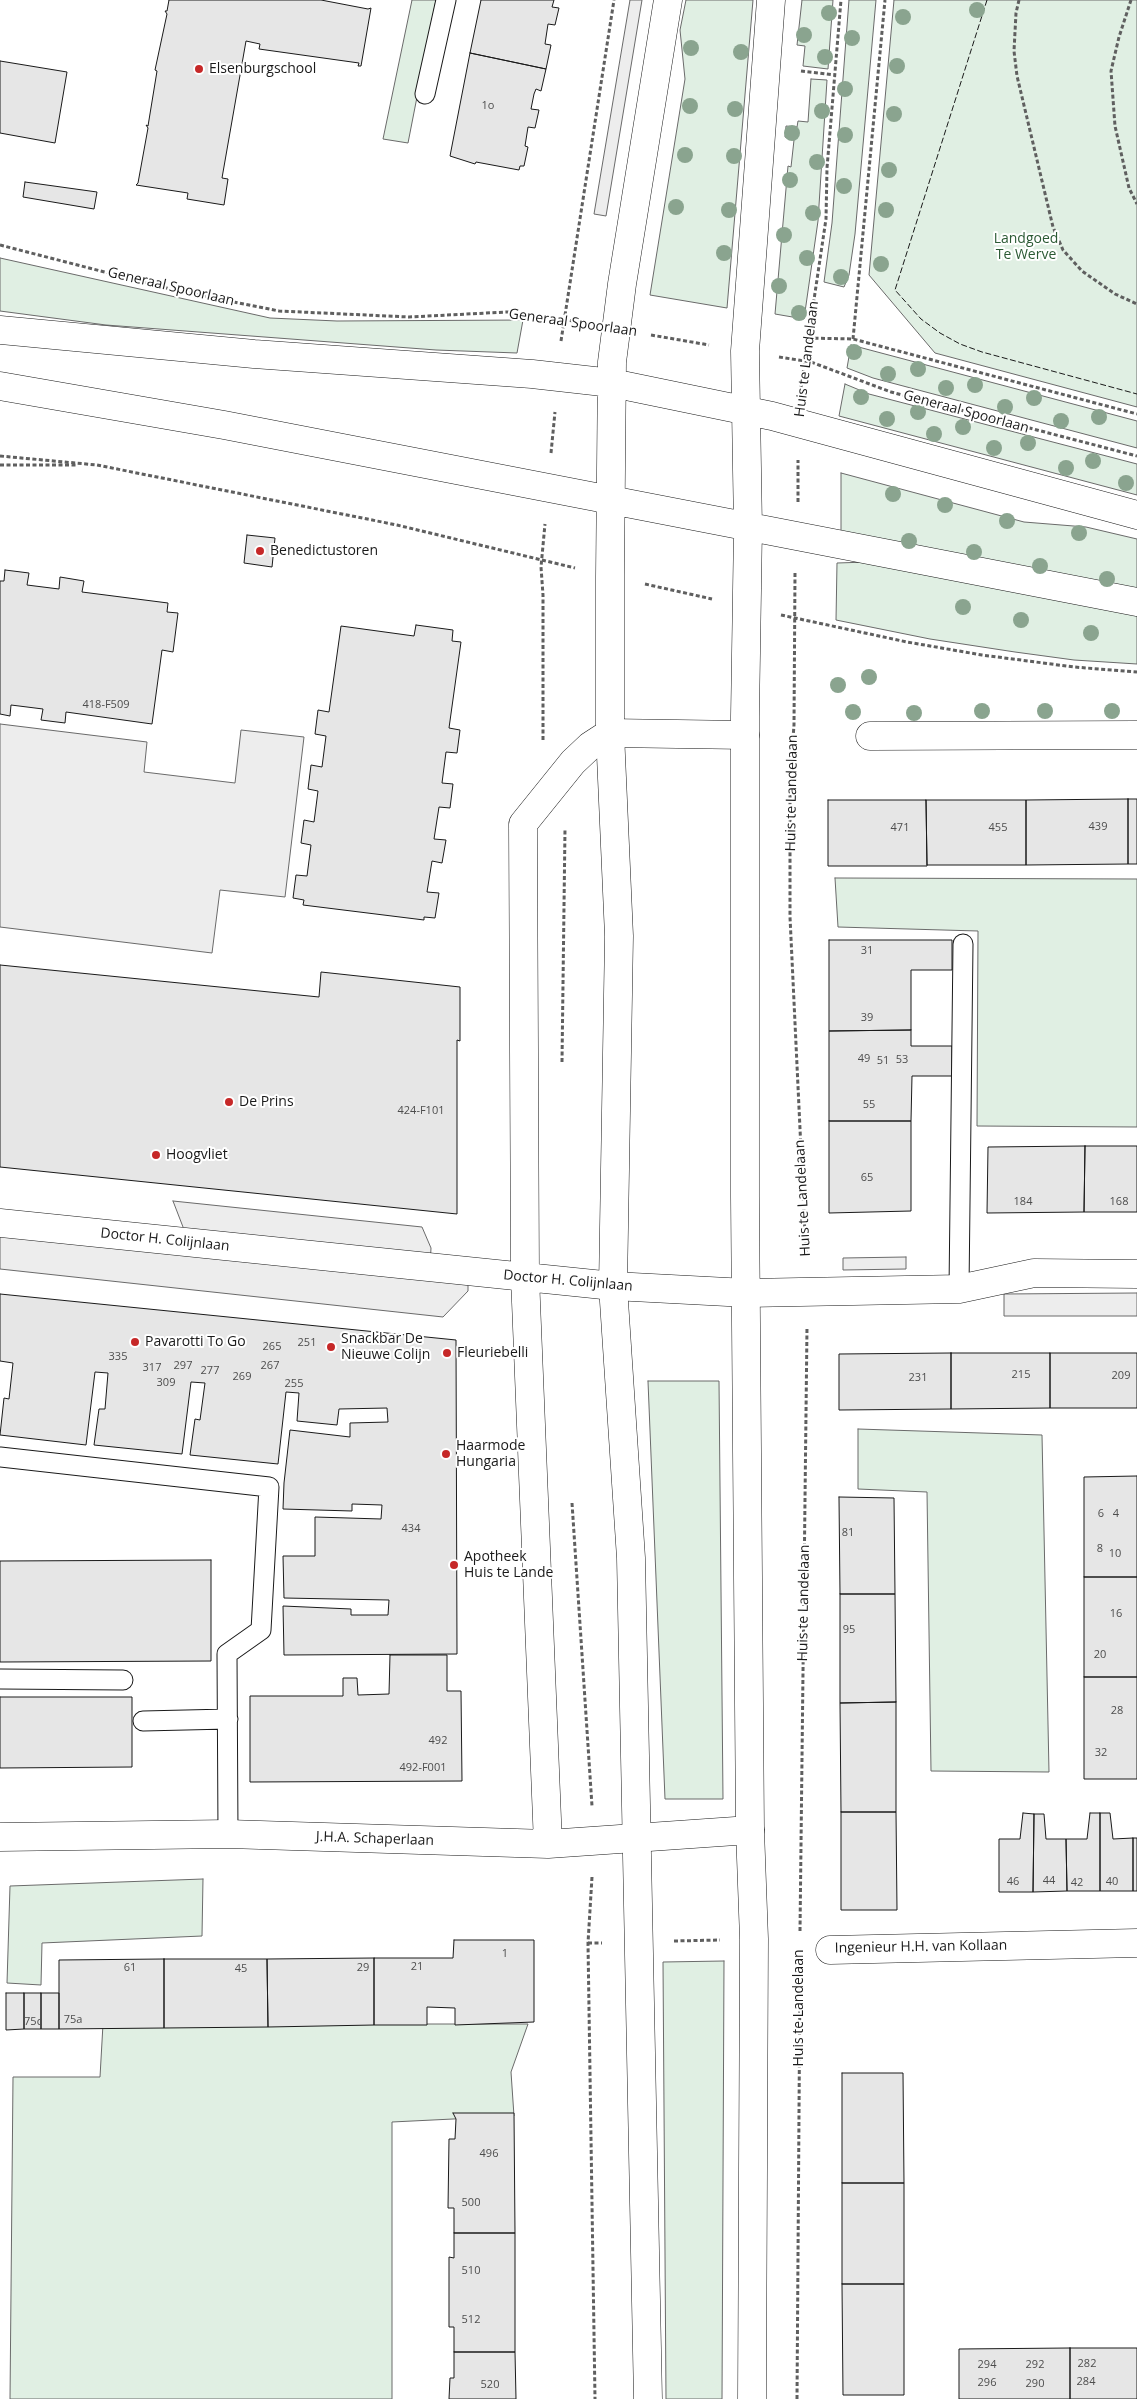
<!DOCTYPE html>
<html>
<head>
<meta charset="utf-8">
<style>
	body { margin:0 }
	canvas { display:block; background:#fff }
</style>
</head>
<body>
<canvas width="1137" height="2399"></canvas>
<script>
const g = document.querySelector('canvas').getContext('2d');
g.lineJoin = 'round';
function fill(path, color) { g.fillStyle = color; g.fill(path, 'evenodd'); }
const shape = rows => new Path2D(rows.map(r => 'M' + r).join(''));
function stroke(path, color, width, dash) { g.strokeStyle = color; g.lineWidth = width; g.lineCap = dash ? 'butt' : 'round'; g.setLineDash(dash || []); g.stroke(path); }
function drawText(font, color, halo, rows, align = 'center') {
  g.font = font + ' "Open Sans",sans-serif'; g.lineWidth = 4; g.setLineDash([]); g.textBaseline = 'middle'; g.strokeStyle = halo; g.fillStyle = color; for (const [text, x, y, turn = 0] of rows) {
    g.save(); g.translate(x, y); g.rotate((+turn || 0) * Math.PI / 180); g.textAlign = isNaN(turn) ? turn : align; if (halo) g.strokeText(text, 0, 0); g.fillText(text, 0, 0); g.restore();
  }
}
const green = shape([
	[412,0,436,0,408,143,383,139,412,0],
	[686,0,753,0,727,308,650,295,685,79,680,30,686,0],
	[802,0,833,0,828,69,803,66,805,46,797,45,802,0],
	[849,0,876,0,855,234,849,275,844,287,824,282,832,223,849,0],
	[894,0,1137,0,1137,407,935,353,869,275,894,0],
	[811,79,827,80,818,221,804,319,775,314,788,166,791,167,794,140,785,137,786,126,797,127,798,121,808,122,811,79],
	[0,258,270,318,337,321,523,320,517,353,436,350,106,325,0,311,0,258],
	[851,345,1137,421,1137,448,873,378,847,368,851,345],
	[845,384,869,394,1137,464,1137,495,839,416,845,384],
	[841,473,1024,522,1086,527,1137,539,1137,591,841,533,841,473],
	[868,562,1137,613,1137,664,1074,660,1015,652,930,639,836,620,837,563,868,562],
	[835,878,1137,879,1137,1127,977,1126,978,931,838,927,835,878],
	[648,1381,719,1381,723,1799,665,1799,648,1381],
	[858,1429,1042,1435,1049,1772,931,1771,927,1492,858,1489,858,1429],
	[203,1879,202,1936,42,1943,41,1985,7,1983,10,1886,203,1879],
	[724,1961,722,2399,666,2399,663,1962,724,1961],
	[103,2024,528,2024,511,2072,514,2116,392,2122,392,2399,10,2399,13,2077,100,2077,103,2024]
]);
fill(green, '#e0efe3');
stroke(green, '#6a6a6a', 1);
const parking = shape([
	[630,0,642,0,606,216,594,214,630,0],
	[0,724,147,742,144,772,235,783,241,730,304,737,285,897,220,890,212,953,0,927,0,724],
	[173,1201,422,1227,431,1248,430,1267,468,1271,468,1291,443,1317,0,1269,0,1223,183,1242,183,1227,173,1201],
	[906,1257,906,1269,843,1270,843,1258,906,1257],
	[1137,1293,1137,1316,1004,1316,1004,1294,1137,1293]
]);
fill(parking, '#ededed');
stroke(parking, '#6a6a6a', 1);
const building = shape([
	[169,0,321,0,368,9,371,8,361,66,358,66,359,63,259,49,260,44,246,41,222,178,228,179,224,205,187,199,188,193,136,185,138,183,148,128,146,125,148,126,157,71,155,70,167,14,165,11,167,11,169,0],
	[481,0,554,0,552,7,559,8,555,25,548,24,545,44,551,45,546,69,470,53,481,0],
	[470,53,546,69,541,91,536,89,534,94,531,109,539,110,535,128,528,127,525,146,528,147,524,166,520,166,519,170,476,162,475,164,450,156,470,53],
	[0,61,67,72,55,143,0,133,0,61],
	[25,182,97,192,94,209,23,197,25,182],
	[247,535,275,538,272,567,244,563,247,535],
	[5,570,29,573,27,585,59,589,60,577,84,581,82,592,168,603,167,612,178,613,173,652,162,650,152,724,66,712,65,723,41,720,43,709,11,705,10,716,0,714,0,581,4,581,5,570],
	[416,625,453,630,452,641,461,642,449,728,460,730,457,753,446,752,442,783,453,784,450,808,439,807,434,839,446,840,442,863,432,861,427,892,439,893,435,918,424,917,424,920,303,905,304,900,293,898,296,875,307,876,311,845,301,843,304,820,314,822,318,791,308,789,311,765,322,767,326,736,315,734,318,710,329,712,341,626,414,636,416,625],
	[1128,799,1128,864,1026,865,1026,800,1128,799],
	[1128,799,1137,799,1137,864,1128,864,1128,799],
	[828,800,926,800,927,866,828,866,828,800],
	[926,800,1026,800,1026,865,927,865,926,800],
	[829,940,952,940,952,970,911,970,911,1030,829,1031,829,940],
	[0,965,319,997,321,972,460,987,460,1041,457,1040,457,1214,0,1167,0,965],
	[911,1030,911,1046,952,1046,952,1076,912,1076,911,1121,829,1121,829,1031,911,1030],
	[829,1121,911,1121,911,1211,829,1213,829,1121],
	[1085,1146,1137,1146,1137,1212,1084,1212,1085,1146],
	[1085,1146,1084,1212,987,1213,988,1147,1085,1146],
	[0,1294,456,1340,457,1654,284,1655,283,1606,351,1609,351,1615,388,1615,389,1600,284,1598,283,1556,315,1556,315,1517,381,1519,382,1505,352,1504,352,1511,283,1509,284,1483,290,1430,350,1437,350,1423,388,1422,387,1408,339,1409,337,1425,297,1421,299,1393,286,1392,278,1464,190,1455,195,1419,200,1420,205,1383,191,1382,182,1454,94,1445,99,1409,105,1409,108,1373,95,1372,86,1445,0,1435,4,1398,9,1399,13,1363,0,1361,0,1294],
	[951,1353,951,1409,839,1410,839,1354,951,1353],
	[951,1353,1050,1353,1050,1408,951,1409,951,1353],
	[1050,1353,1137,1353,1137,1408,1050,1408,1050,1353],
	[1137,1476,1137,1577,1084,1577,1084,1477,1137,1476],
	[839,1497,894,1498,895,1594,840,1594,839,1497],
	[211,1560,211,1661,0,1662,0,1561,211,1560],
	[1084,1577,1137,1577,1137,1677,1084,1677,1084,1577],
	[840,1594,895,1594,896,1702,840,1703,840,1594],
	[390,1655,447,1655,447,1691,461,1691,462,1781,250,1782,250,1696,343,1696,343,1678,357,1678,358,1695,389,1694,390,1655],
	[1084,1677,1137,1677,1137,1779,1084,1779,1084,1677],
	[0,1697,132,1697,132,1767,0,1768,0,1697],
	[896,1702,896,1812,841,1812,840,1703,896,1702],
	[841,1812,896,1812,897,1910,841,1910,841,1812],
	[1023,1813,1034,1814,1033,1892,999,1892,999,1839,1020,1839,1023,1813],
	[1090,1813,1100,1813,1100,1891,1067,1891,1066,1839,1087,1839,1090,1813],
	[1100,1813,1110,1813,1113,1839,1133,1838,1133,1891,1100,1891,1100,1813],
	[1034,1814,1044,1814,1046,1839,1066,1839,1067,1891,1033,1892,1034,1814],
	[1133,1838,1137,1838,1137,1891,1133,1891,1133,1838],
	[454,1940,534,1940,534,2022,455,2025,455,2008,427,2007,427,2025,374,2025,374,1958,453,1958,454,1940],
	[374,1958,374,2025,268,2027,267,1959,374,1958],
	[164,1959,164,2028,59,2029,59,1960,164,1959],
	[164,1959,267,1959,268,2027,164,2028,164,1959],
	[6,1993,24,1993,24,2029,6,2030,6,1993],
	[24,1993,41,1993,41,2029,24,2029,24,1993],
	[41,1993,59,1993,59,2029,41,2029,41,1993],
	[842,2073,903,2073,904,2183,842,2183,842,2073],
	[453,2113,514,2113,515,2233,454,2233,454,2208,448,2208,449,2139,455,2139,456,2119,453,2113],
	[842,2183,904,2183,904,2284,842,2284,842,2183],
	[454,2233,515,2233,515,2352,454,2352,454,2327,449,2327,449,2257,454,2258,454,2233],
	[842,2284,904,2284,904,2395,843,2395,842,2284],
	[1070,2348,1070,2399,959,2399,959,2349,1070,2348],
	[1070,2348,1137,2348,1137,2399,1070,2399,1070,2348],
	[454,2352,515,2352,516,2399,449,2399,450,2378,454,2378,454,2352]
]);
fill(building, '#e6e6e6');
stroke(building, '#1a1a1a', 1);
const lane = shape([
	[425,94,446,0],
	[959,1289,963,944],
	[0,1457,269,1487,261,1630,227,1654,228,1834],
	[0,1679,123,1680],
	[143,1721,228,1719]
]);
const street = shape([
	[870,736,1137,735],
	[0,1223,613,1286,747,1293,959,1289,1034,1273,1137,1274],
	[0,1837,228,1834,548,1844,750,1830],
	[548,1844,525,1277,523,824,573,762,590,746,610,733,745,735],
	[830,1950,1137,1943]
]);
const secondary = shape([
	[0,330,254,354,532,374,612,383,772,416,1137,515],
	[0,386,224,425,1137,602],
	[648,2399,631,1558,613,1286,619,936,610,733,610,576,612,362,622,284,668,0],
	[752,2399,754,1939,750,1830,745,1197,745,716,748,528,745,351,771,0]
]);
stroke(lane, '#1a1a1a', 21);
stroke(street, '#1a1a1a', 29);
stroke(secondary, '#1a1a1a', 29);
stroke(shape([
	[1019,0,1016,13,1014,51,1017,76,1053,227,1063,250,1082,271,1115,294,1137,304],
	[1131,0,1119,37,1111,71,1115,126,1129,188,1137,204],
	[801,71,835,75],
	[0,245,178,291,279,311,409,317,507,312,581,322],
	[651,335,709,345],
	[808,338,853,339,1137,414],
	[853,339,885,0],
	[561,341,614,0],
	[779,357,811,362,891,392,1137,456],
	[801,387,826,219,827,168,841,0],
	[551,453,555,412],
	[0,456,97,465,397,525,575,568],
	[0,465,77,465],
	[798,502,798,460],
	[795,573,794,725,790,779,790,917,806,1256],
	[645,584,712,599],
	[781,615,907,642,982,655,1074,667,1137,672],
	[543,740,543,595,541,567,545,524],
	[562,1062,565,829],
	[572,1503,592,1806],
	[592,1877,588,1943,595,2399],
	[800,1931,807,1327],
	[674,1941,720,1940],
	[588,1943,602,1943],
	[797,2399,800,1970]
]), '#5f5f5f', 3, [4, 2.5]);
stroke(lane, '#fff', 19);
stroke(street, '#fff', 28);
stroke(secondary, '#fff', 28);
stroke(shape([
	[987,0,895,290,921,319,940,333,960,344,982,352,1137,394]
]), '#1a1a1a', 1, [6, 2.5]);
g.fillStyle = '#8aa48f';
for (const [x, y] of [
	[977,10],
	[829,13],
	[903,17],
	[804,35],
	[852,38],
	[691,48],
	[741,52],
	[825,57],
	[897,66],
	[845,89],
	[690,106],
	[735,109],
	[822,111],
	[894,114],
	[792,133],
	[845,135],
	[685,155],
	[734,156],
	[817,162],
	[889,170],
	[790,180],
	[844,186],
	[676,207],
	[729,210],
	[886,210],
	[813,213],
	[784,235],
	[724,253],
	[807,258],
	[881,264],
	[841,277],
	[779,286],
	[799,313],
	[854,352],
	[918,369],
	[888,374],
	[975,385],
	[946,388],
	[861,397],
	[1034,398],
	[1005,407],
	[918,412],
	[1099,417],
	[887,419],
	[1061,421],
	[963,427],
	[934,434],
	[1028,443],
	[994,448],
	[1093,461],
	[1066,468],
	[1126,483],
	[893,494],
	[945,505],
	[1007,521],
	[1079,533],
	[909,541],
	[974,552],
	[1040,566],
	[1107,579],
	[963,607],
	[1021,620],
	[1091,633],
	[869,677],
	[838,685],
	[982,711],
	[1045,711],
	[1112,711],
	[853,712],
	[914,713]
]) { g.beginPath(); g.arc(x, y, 8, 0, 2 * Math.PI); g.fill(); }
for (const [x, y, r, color] of [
	[199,69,5,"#c62828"],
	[260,551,5,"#c62828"],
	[229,1102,5,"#c62828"],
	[156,1155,5,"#c62828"],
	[135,1342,5,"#c62828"],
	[331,1347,5,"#c62828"],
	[447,1353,5,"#c62828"],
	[446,1454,5,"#c62828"],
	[454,1565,5,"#c62828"]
]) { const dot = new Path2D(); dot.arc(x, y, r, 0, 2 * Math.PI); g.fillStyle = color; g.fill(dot); stroke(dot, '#fff', 2); }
drawText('11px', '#4d4d4d', null, [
	["1o",488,106],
	["418-F509",106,705],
	["439",1098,827],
	["471",900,828],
	["455",998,828],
	["31",867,951],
	["39",867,1018],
	["49",864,1059],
	["53",902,1060],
	["51",883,1061],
	["55",869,1105],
	["424-F101",421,1111],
	["65",867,1178],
	["184",1023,1202],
	["168",1119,1202],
	["251",307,1343],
	["265",272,1347],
	["335",118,1357],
	["297",183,1366],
	["267",270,1366],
	["317",152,1368],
	["277",210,1371],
	["215",1021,1375],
	["209",1121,1376],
	["269",242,1377],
	["231",918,1378],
	["309",166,1383],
	["255",294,1384],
	["6",1101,1514],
	["4",1116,1514],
	["434",411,1529],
	["81",848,1533],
	["8",1100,1549],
	["10",1115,1554],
	["16",1116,1614],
	["95",849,1630],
	["20",1100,1655],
	["28",1117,1711],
	["492",438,1741],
	["32",1101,1753],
	["492-F001",423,1768],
	["44",1049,1881],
	["46",1013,1882],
	["40",1112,1882],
	["42",1077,1883],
	["1",505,1954],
	["21",417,1967],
	["61",130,1968],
	["29",363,1968],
	["45",241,1969],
	["75a",73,2020],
	["75c",33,2022],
	["496",489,2154],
	["500",471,2203],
	["510",471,2271],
	["512",471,2320],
	["282",1087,2364],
	["294",987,2365],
	["292",1035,2365],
	["284",1086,2382],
	["296",987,2383],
	["290",1035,2384],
	["520",490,2385]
]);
drawText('14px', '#1a1a1a', '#fff', [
	["Elsenburgschool",209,69],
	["Benedictustoren",270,551],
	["De Prins",239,1102],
	["Hoogvliet",166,1155],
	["Snackbar De",341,1339],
	["Nieuwe Colijn",341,1355],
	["Pavarotti To Go",145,1342],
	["Fleuriebelli",457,1353],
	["Haarmode",456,1446],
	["Hungaria",456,1462],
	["Apotheek",464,1557],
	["Huis te Lande",464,1573]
], 'left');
drawText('14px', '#2b5a34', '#fff', [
	["Landgoed",1026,239],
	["Te Werve",1026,255]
]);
drawText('14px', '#1a1a1a', '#fff', [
	["Generaal Spoorlaan",171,287,13],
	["Generaal Spoorlaan",573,323,8],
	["Huis te Landelaan",807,359,-83],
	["Generaal Spoorlaan",966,412,15],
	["Huis te Landelaan",792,793,-89],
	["Huis te Landelaan",803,1198,-93],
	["Doctor H. Colijnlaan",165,1240,6],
	["Doctor H. Colijnlaan",568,1281,5],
	["Huis te Landelaan",804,1603,-89],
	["J.H.A. Schaperlaan",375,1839,2],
	["Ingenieur H.H. van Kollaan",921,1947,-1],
	["Huis te Landelaan",799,2008,-90]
]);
</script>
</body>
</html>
